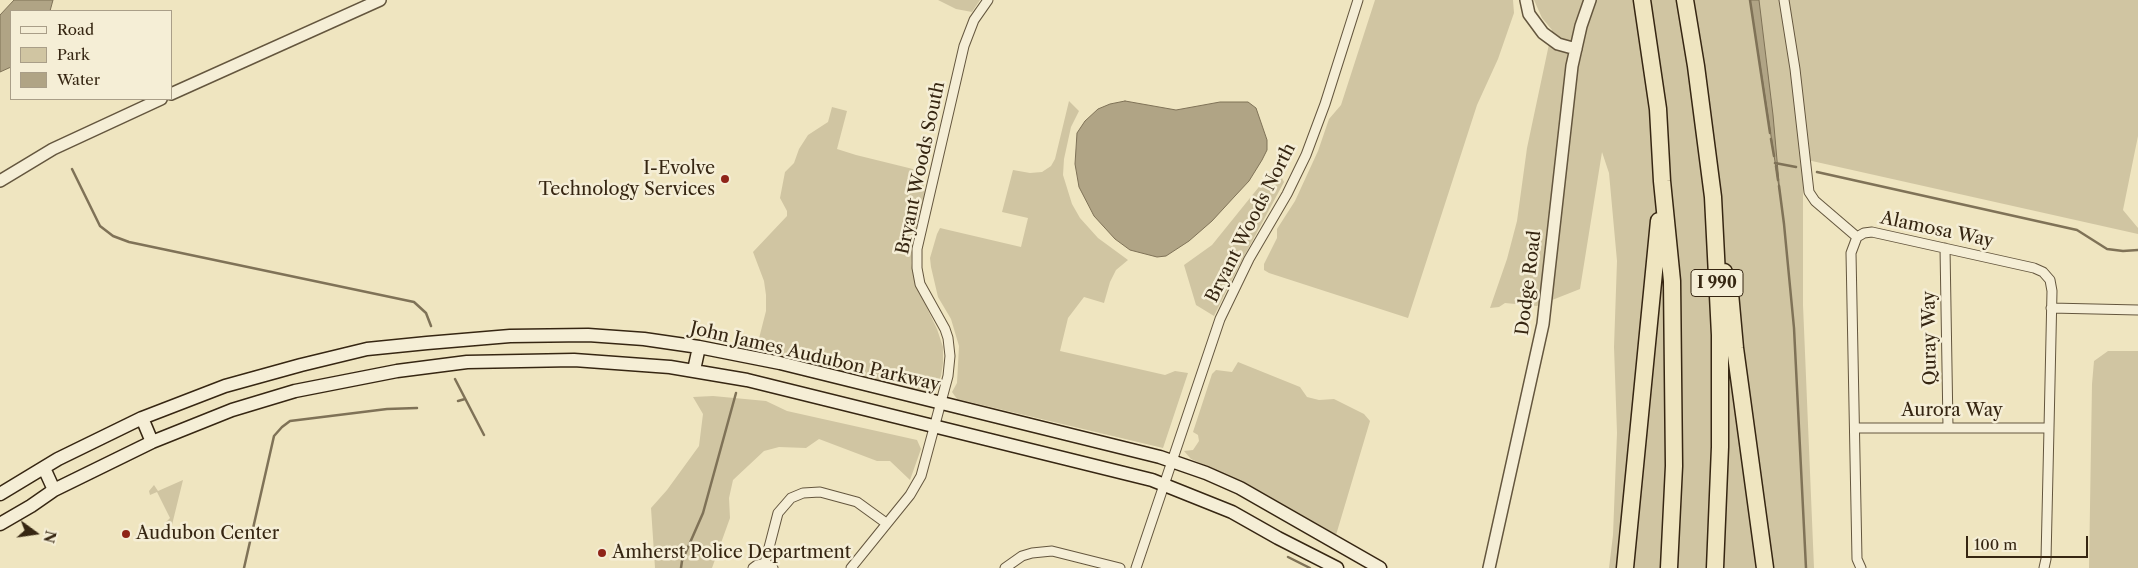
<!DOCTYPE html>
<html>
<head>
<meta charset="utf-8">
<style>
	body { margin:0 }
	#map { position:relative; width:2138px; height:568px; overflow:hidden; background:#efe5c0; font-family:"Libre Caslon Text",serif }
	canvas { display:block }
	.legend { position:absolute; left:10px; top:10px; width:162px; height:90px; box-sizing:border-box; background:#f5eed6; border:1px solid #a99e88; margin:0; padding:6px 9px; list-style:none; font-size:15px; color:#362612 }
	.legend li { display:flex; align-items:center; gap:10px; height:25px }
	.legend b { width:25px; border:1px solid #a99e88 }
	.north { position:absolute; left:10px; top:508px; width:50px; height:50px; -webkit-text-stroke:4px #f5eed6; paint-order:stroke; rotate:104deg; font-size:14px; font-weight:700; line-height:20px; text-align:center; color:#362612 }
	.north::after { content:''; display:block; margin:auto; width:18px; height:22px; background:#362612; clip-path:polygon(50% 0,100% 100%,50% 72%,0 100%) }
	.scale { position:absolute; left:1966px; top:536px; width:122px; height:22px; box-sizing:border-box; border:2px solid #362612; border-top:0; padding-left:6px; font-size:15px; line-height:18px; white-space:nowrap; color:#362612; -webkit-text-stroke:4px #f5eed6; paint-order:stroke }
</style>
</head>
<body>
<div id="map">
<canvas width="2138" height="568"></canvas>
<ul class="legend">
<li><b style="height:6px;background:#f5eed6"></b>Road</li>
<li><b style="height:14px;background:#d0c5a2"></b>Park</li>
<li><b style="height:14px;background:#b0a485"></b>Water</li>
</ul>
<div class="north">N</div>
<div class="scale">100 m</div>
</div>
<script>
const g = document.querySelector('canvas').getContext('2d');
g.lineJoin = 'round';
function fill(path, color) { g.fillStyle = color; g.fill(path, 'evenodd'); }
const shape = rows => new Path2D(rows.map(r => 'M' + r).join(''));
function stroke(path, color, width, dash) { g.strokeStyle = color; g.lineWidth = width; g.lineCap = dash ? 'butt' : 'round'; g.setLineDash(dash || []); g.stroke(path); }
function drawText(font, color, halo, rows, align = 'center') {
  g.font = font + ' "Libre Caslon Text",serif'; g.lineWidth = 5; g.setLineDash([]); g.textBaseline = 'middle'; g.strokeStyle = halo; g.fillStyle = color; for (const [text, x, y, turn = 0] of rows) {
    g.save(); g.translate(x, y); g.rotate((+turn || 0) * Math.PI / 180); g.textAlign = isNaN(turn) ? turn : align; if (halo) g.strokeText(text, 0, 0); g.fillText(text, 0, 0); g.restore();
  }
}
fill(shape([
	[938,0,980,0,972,12,956,9],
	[1375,0,1513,0,1514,13,1498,59,1477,105,1408,318,1269,273,1264,270,1264,264,1277,238,1277,229,1295,201,1318,151,1329,119,1341,105],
	[1534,0,2138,0,2138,136,2123,210,2138,228,2138,234,1803,159,1803,305,1814,568,1609,568,1613,535,1617,433,1614,347,1617,261,1609,173,1602,152,1580,289,1537,306,1505,303,1499,307,1490,308,1507,259,1517,221,1527,148,1552,30,1542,18],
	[1069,101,1079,111,1071,127,1064,159,1063,175,1072,204,1080,218,1098,238,1128,260,1116,270,1110,282,1104,303,1084,297,1068,318,1060,351,1165,375,1175,371,1188,373,1163,448,957,399,952,392,957,383,959,346,951,319,938,297,931,267,930,258,937,234,940,228,1021,247,1028,218,1002,212,1013,170,1030,173,1042,172,1051,166,1055,159],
	[832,107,847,111,837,149,856,155,921,171,925,193,912,246,911,263,915,283,937,329,943,347,943,363,941,376,935,390,925,391,756,350,766,311,766,295,764,281,753,252,787,216,787,211,780,198,785,172,794,163,799,149,808,135,828,122],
	[1275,167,1277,168,1284,182,1240,264,1214,316,1196,305,1184,265,1212,245],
	[2108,351,2138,351,2138,568,2089,568,2092,384,2094,361],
	[1238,362,1300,387,1307,397,1319,400,1334,399,1364,414,1370,421,1336,535,1244,483,1191,459,1184,451,1193,450,1199,441,1198,435,1193,432,1212,374,1216,370,1232,372],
	[713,396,766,401,787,411,917,440,921,449,910,480,890,461,877,461,819,439,806,448,779,447,764,451,733,480,729,498,730,518,712,568,655,568,651,508,667,490,699,446,703,414,693,397],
	[183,480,170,533,165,523,170,518,157,492,150,495,149,491,154,485,158,491]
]), '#d0c5a2');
const water = shape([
	[14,0,53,0,50,11,11,11,11,67,0,72,0,15,14,0],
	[1750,0,1759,0,1773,115,1780,194,1750,0],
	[1125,101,1176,110,1220,102,1248,102,1256,108,1267,140,1267,150,1262,160,1249,181,1235,196,1212,221,1189,241,1166,256,1157,257,1130,250,1115,239,1094,216,1079,187,1075,164,1077,133,1085,121,1098,109,1110,104,1125,101]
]);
fill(water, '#b0a485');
stroke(water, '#7f7257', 1);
stroke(shape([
	[1750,0,1770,133],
	[1771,139,1774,156],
	[1775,163,1796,167],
	[1776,166,1778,180],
	[72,169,100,226,113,236,129,242,414,302,426,313,431,326],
	[1817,172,2077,230,2107,249,2123,251,2138,250],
	[1779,186,1784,224,1794,328,1806,568],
	[455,379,484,435],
	[458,401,465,399],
	[1288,557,1310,568],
	[244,568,274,436,282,427,290,421,387,409,417,408],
	[681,568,682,561,703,513,736,393]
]), '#7f7257', 2.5);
const minor = shape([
	[1784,0,1795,69,1809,192,1815,201,1857,237],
	[1945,248,1948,427],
	[2051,308,2138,310],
	[1855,428,2049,428],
	[765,563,778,513,791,498,803,493,820,492,857,502,886,523],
	[753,568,757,565,765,563,773,568],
	[851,568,910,495,921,476,948,376,950,356,948,338,945,329,920,284,917,268,917,249,964,46,974,20,988,0],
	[1005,568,1022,556,1032,553,1052,551,1120,568],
	[1136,568,1220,319,1249,259,1287,194,1306,155,1325,104,1358,0],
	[1861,568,1857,559,1851,253,1857,237,1864,233,1872,232,2034,268,2043,272,2050,280,2052,291,2049,428,2046,559,2044,568]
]);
const tertiary = shape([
	[1526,0,1529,14,1543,33,1558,44,1576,49],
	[171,94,380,0],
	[0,181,53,149,161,99],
	[1489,568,1543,324,1572,66,1581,26,1590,0]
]);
const secondary = shape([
	[694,370,699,347],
	[142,418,152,442],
	[44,468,54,490],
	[0,494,58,459,142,418,225,386,301,365,367,349,427,343,510,336,588,335,644,339,699,347,780,363,1160,457,1206,473,1240,488,1380,568],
	[0,524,31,506,54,490,152,442,232,410,295,391,397,371,467,362,574,360,670,367,747,380,1152,480,1232,512,1278,538,1337,568]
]);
const motorway = shape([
	[1642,0,1658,109,1662,181,1672,281,1674,466,1669,568],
	[1685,0,1696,66,1713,197,1720,335,1720,447,1715,568],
	[1724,272,1730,293,1735,348,1765,568],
	[1625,568,1659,221]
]);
stroke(minor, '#64563e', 11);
stroke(tertiary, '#64563e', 14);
stroke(secondary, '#362612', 15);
stroke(motorway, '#362612', 19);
stroke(minor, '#f5eed6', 9);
stroke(tertiary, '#f5eed6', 11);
stroke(secondary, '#f5eed6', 12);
stroke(motorway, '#efe5c0', 16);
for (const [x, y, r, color] of [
	[725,179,5,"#8f2418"],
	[126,534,5,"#8f2418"],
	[602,553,5,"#8f2418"]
]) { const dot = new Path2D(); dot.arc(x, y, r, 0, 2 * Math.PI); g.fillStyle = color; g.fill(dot); stroke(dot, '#f5eed6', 2); }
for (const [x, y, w] of [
	[1717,283,52]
]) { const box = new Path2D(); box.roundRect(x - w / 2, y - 13.5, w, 27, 4); g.fillStyle = '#f5eed6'; g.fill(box); stroke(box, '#362612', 1); }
drawText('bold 16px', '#362612', null, [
	["I 990",1717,283]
]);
drawText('18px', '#362612', '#f5eed6', [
	["Bryant Woods South",921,168,-78],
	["Bryant Woods North",1251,223,-63],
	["Alamosa Way",1937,230,12],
	["Dodge Road",1529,283,-83],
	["Quray Way",1930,338,-91],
	["John James Audubon Parkway",815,357,13],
	["Aurora Way",1952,411]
]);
drawText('18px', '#362612', '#f5eed6', [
	["I-Evolve",715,169,"right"],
	["Technology Services",715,190,"right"],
	["Audubon Center",136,534],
	["Amherst Police Department",612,553]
], 'left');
</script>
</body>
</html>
